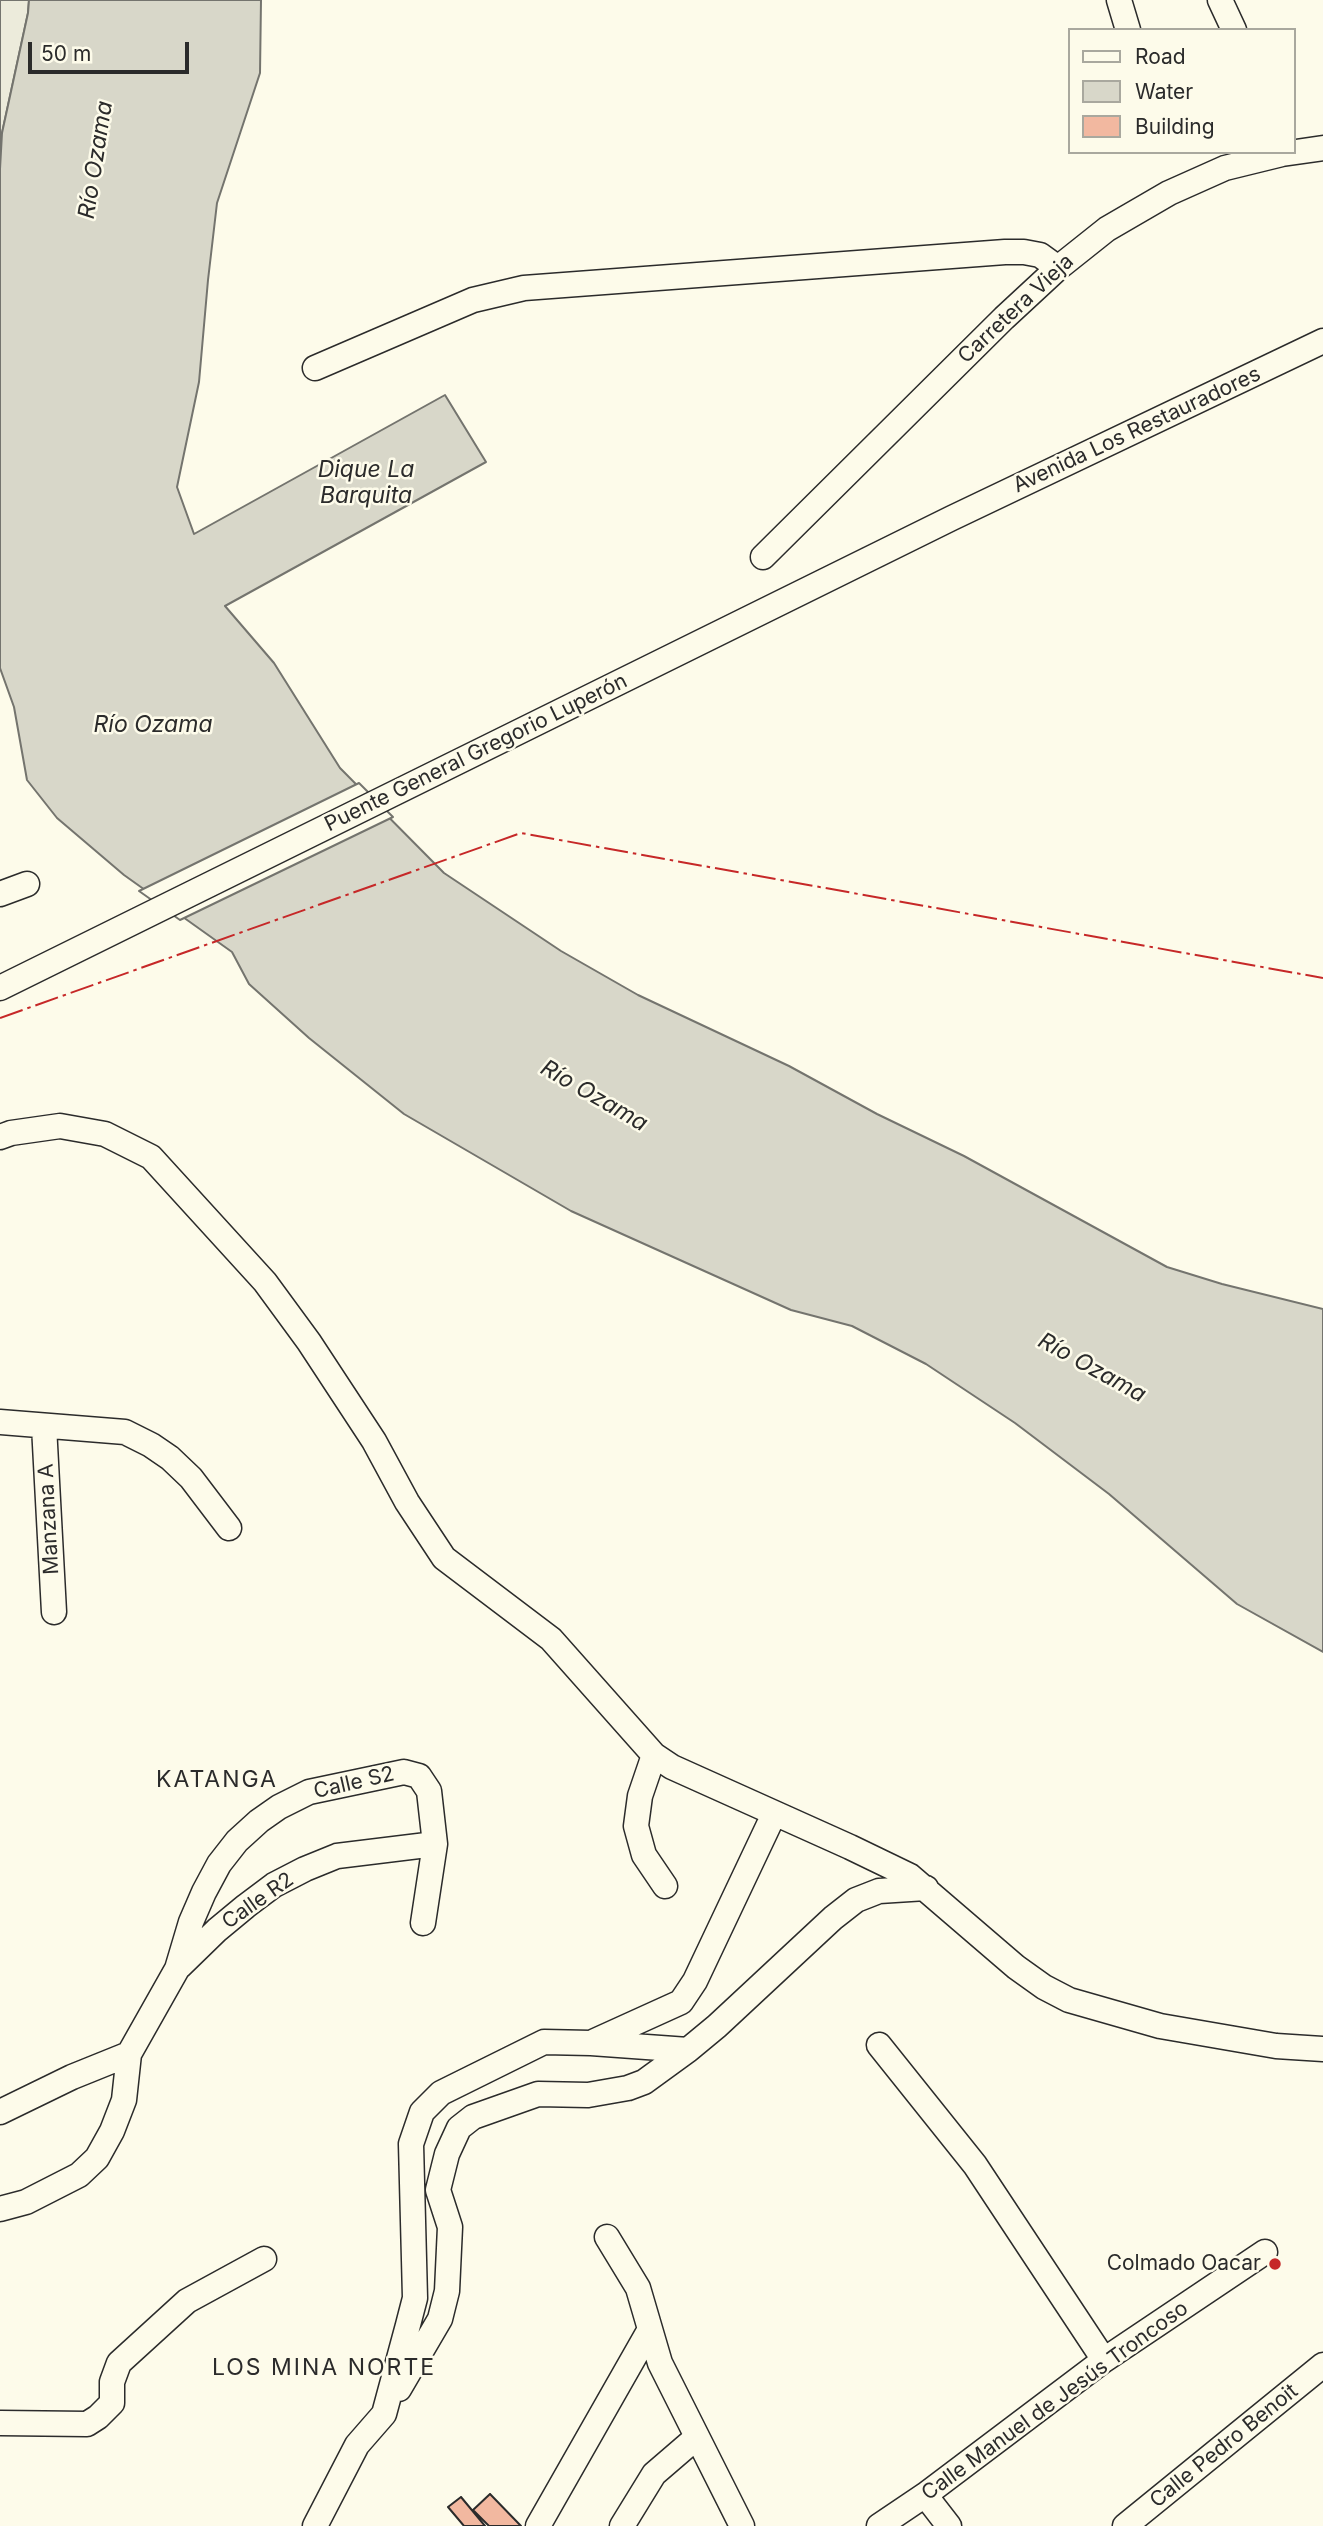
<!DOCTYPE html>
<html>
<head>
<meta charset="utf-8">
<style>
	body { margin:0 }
	#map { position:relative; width:1323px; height:2526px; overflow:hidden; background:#fdfbea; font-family:Inter,sans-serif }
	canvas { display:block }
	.legend { position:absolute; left:1068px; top:28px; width:228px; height:126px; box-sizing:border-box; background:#fdfbea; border:2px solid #a9a89e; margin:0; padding:9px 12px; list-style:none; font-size:21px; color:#2b2b2b }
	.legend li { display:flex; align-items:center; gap:14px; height:35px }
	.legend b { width:35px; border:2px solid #a9a89e }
	.scale { position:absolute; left:28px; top:42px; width:161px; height:32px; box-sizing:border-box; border:4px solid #2b2b2b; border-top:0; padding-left:9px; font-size:21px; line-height:24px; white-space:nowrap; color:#2b2b2b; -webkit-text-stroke:5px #fdfbea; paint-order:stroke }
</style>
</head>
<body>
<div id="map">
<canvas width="1323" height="2526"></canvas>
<ul class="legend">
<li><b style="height:9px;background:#fdfbea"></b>Road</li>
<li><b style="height:19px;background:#d8d7c9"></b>Water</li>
<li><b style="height:19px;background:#f2b8a0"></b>Building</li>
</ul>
<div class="scale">50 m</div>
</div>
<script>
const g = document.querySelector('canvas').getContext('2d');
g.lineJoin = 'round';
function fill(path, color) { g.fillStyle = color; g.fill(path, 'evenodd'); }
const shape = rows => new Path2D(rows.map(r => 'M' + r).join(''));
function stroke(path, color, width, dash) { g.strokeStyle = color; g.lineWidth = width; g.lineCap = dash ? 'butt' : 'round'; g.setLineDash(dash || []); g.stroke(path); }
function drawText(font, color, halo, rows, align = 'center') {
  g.font = font + ' Inter,sans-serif'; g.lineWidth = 5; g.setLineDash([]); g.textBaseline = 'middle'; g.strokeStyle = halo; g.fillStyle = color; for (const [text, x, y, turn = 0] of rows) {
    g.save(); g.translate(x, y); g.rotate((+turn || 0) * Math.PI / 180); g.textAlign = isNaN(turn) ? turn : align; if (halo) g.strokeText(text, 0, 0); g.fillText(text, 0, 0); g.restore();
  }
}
const green = shape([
	[0,0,29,0,28,13,2,133,0,169,0,0]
]);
fill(green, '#ecebdb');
stroke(green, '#74746e', 2);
const water = shape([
	[29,0,261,0,260,73,217,203,208,280,199,382,177,487,194,534,445,395,486,462,225,606,274,663,340,768,444,873,561,951,638,995,789,1066,877,1114,964,1156,1167,1267,1222,1284,1323,1309,1323,1652,1237,1604,1109,1494,1015,1423,926,1364,852,1326,791,1310,571,1211,404,1114,309,1038,249,984,232,952,124,875,57,818,27,780,14,707,0,668,0,169,2,133,28,13,29,0]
]);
fill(water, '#d8d7c9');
stroke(water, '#74746e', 2);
const pier = shape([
	[359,783,393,817,180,920,139,891,359,783]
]);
fill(pier, '#fdfbea');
stroke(pier, '#74746e', 2);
const building = shape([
	[490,2494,521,2526,489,2526,473,2510,490,2494],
	[461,2497,485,2526,464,2526,448,2507,461,2497]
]);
fill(building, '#f2b8a0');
stroke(building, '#2b2b2b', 2);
const minor = shape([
	[1119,0,1128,30],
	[1220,0,1234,30],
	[315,368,473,300,524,288,1005,252,1024,252,1040,255,1058,268],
	[763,557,1004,318,1058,268,1107,229,1169,193,1225,168,1282,154,1323,148],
	[0,894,27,884],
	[0,988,952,518,1323,341],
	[0,1137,11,1133,60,1126,105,1134,151,1157,265,1282,309,1342,374,1441,407,1502,444,1558,551,1639,654,1755,672,1767,850,1847,910,1876,1016,1967,1044,1987,1069,2000,1160,2026,1276,2046,1323,2049],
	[0,1422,125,1432,151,1445,170,1458,191,1478,229,1528],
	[44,1426,54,1612],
	[654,1755,640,1796,636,1826,644,1855,665,1886],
	[180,1966,217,1930,246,1906,274,1885,305,1869,337,1856,435,1844],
	[595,2041,681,2002,695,1981,774,1814],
	[879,2045,975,2165,1104,2360],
	[0,2112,72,2077,129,2054],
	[0,2209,26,2202,79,2175,97,2158,112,2131,124,2100,129,2054,177,1969,191,1922,204,1892,219,1864,237,1841,259,1821,279,1807,309,1792,404,1772,419,1776,429,1791,435,1844,423,1923],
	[607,2237,638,2288,660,2363,742,2526],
	[399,2389,440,2319,447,2291,450,2227,438,2190,447,2154,459,2128,473,2117,538,2094,588,2095,628,2088,644,2082,688,2050],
	[0,2423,87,2424,98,2417,112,2403,112,2382,119,2363,187,2301,264,2259],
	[925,2495,949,2526],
	[315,2526,357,2445,384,2414,408,2325,415,2298,411,2144,422,2112,441,2093,544,2042,591,2043,688,2050,717,2026,833,1918,856,1900,879,1891,926,1888],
	[538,2526,649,2331],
	[622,2526,654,2474,697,2437],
	[879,2526,925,2495,1104,2360,1265,2252],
	[1125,2526,1323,2365]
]);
stroke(minor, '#2b2b2b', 27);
stroke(minor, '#fdfbea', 24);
stroke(shape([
	[0,1018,521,833,1323,978]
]), '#c62828', 2, [24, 5, 3.5, 5]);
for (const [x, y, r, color] of [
	[1275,2264,7,"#c62828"]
]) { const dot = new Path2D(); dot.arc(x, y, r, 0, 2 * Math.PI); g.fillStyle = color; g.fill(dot); stroke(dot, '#fdfbea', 2.5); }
drawText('21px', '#2b2b2b', '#fdfbea', [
	["Carretera Vieja",1016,309,-43],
	["Avenida Los Restauradores",1137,430,-25],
	["Puente General Gregorio Luperón",476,753,-26],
	["Manzana A",49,1519,-93],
	["Calle S2",354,1783,-13],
	["Calle R2",258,1901,-35],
	["Calle Manuel de Jesús Troncoso",1055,2401,-36],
	["Calle Pedro Benoit",1224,2446,-39]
]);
drawText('21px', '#2b2b2b', '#fdfbea', [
	["Colmado Oacar",1261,2264]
], 'right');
drawText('italic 23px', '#2b2b2b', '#fdfbea', [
	["Río Ozama",96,160,-81],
	["Dique La",366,470],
	["Barquita",366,496],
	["Río Ozama",153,725],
	["Río Ozama",594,1096,30],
	["Río Ozama",1092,1368,29]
]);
g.letterSpacing = '2px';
drawText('23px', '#2b2b2b', '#fdfbea', [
	["KATANGA",217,1780],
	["LOS MINA NORTE",324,2368]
]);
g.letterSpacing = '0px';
</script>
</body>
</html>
